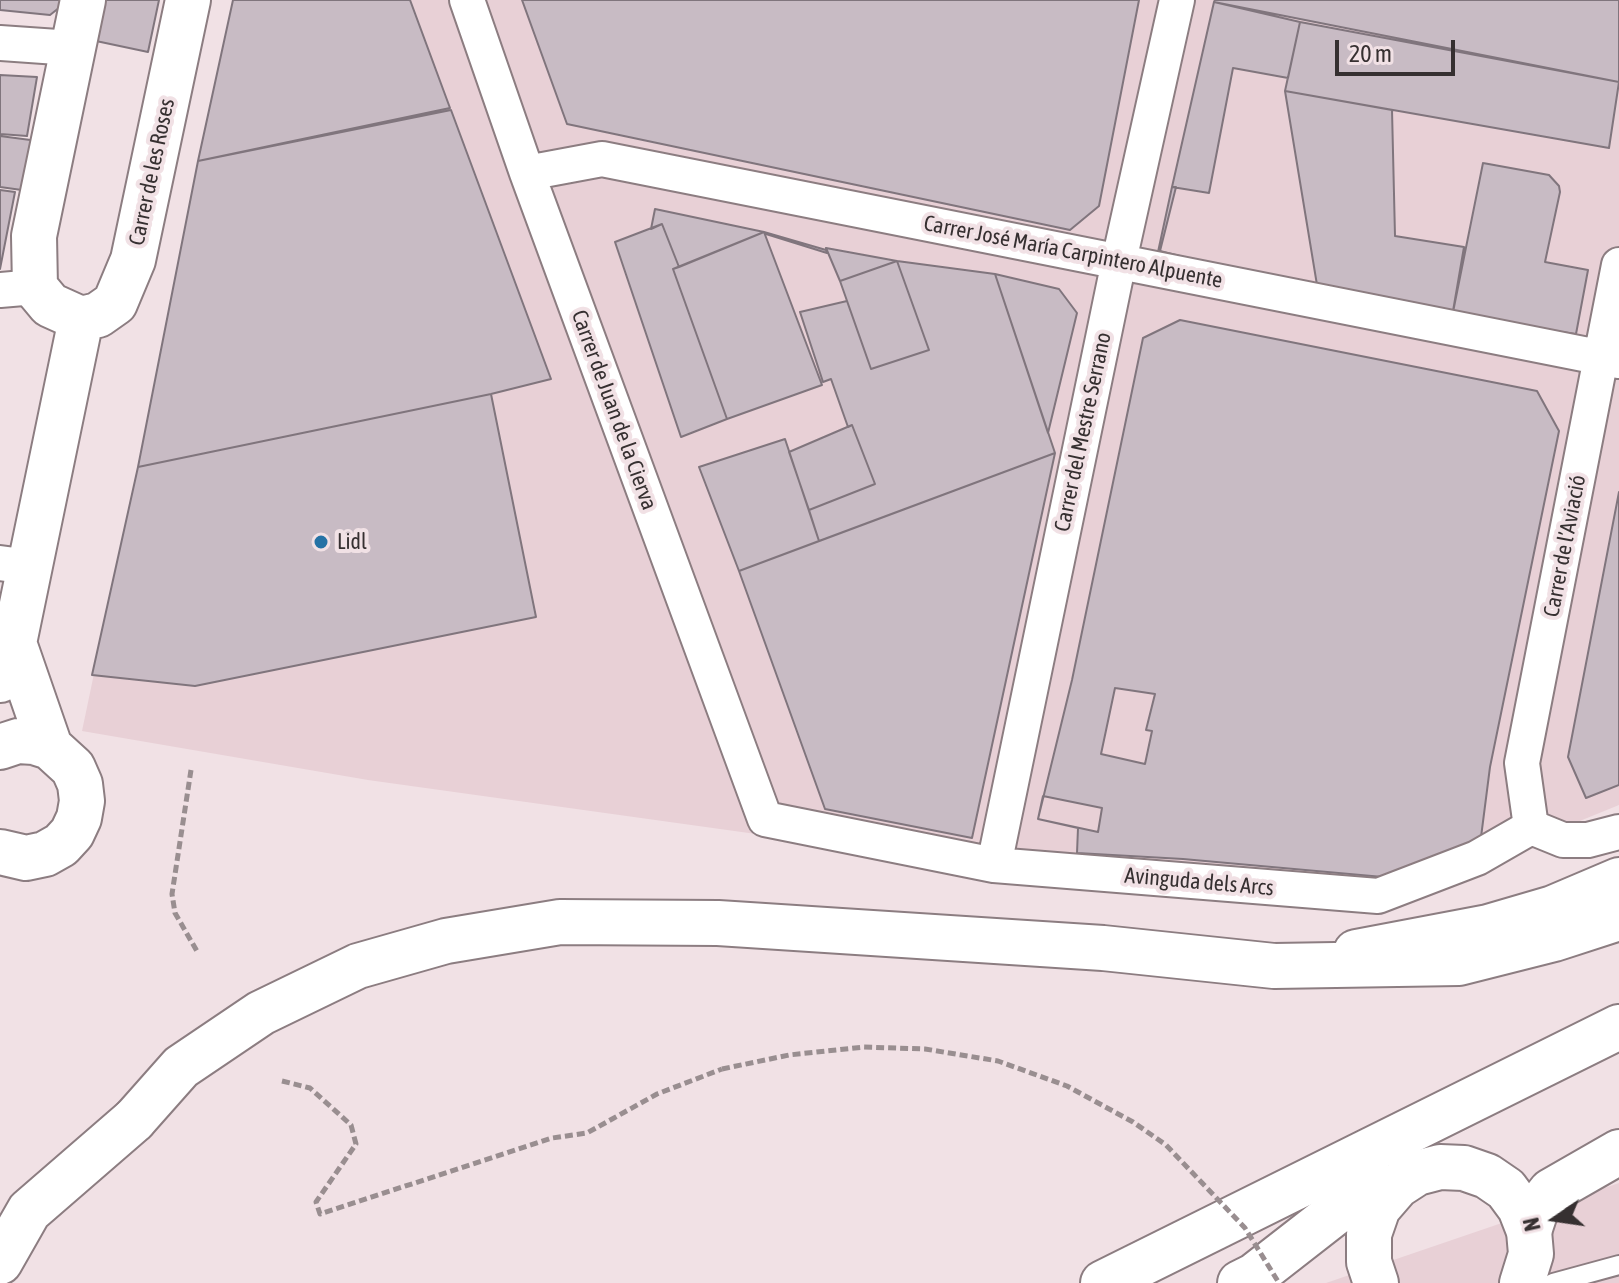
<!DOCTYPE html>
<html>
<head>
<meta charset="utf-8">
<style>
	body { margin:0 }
	#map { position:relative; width:1619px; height:1283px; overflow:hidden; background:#f1e1e5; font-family:"Asap Condensed",sans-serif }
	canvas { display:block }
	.north { position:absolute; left:1515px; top:1179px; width:80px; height:80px; -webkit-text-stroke:6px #f1e1e5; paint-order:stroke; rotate:257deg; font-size:22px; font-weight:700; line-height:32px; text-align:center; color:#363031 }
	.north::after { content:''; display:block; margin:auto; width:28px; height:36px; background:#363031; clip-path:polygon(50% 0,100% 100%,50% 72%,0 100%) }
	.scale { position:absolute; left:1335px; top:40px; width:120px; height:36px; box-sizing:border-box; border:4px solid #363031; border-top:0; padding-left:10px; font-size:24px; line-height:28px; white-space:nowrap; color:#363031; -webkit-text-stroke:6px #f1e1e5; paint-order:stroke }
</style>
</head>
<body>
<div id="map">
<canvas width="1619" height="1283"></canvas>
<div class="north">N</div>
<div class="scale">20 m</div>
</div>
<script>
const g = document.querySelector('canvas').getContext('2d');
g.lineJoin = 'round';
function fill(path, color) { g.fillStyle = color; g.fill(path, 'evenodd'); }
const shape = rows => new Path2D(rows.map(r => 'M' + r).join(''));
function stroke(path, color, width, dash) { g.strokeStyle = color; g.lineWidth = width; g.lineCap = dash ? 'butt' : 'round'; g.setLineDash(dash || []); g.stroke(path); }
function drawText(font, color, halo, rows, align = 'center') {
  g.font = font + ' "Asap Condensed",sans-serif'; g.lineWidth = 8; g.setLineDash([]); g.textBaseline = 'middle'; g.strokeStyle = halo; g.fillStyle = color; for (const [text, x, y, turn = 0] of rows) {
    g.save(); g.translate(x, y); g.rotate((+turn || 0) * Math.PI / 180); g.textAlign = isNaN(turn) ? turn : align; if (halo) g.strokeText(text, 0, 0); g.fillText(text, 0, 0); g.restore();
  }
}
fill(shape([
	[235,0,1619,0,1619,805,1381,902,799,840,368,780,82,731],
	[1619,1183,1619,1283,1326,1283]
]), '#e8d0d6');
const building = shape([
	[0,0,69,0,50,15,0,10,0,0],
	[105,0,159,0,148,52,96,41,105,0],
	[233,0,410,0,450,108,198,161,233,0],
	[522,0,1139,0,1099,206,1070,230,567,124,522,0],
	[1215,0,1619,0,1619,82,1214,2,1215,0],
	[1214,2,1300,22,1288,78,1233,68,1209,193,1172,187,1214,2],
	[1300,22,1619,82,1609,148,1285,91,1300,22],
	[0,75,37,77,27,136,0,134,0,75],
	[1285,91,1392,110,1395,236,1464,247,1452,317,1318,291,1285,91],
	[451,110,551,379,491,394,138,467,198,161,451,110],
	[0,136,38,141,29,191,0,187,0,136],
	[1483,163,1549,175,1559,186,1560,192,1545,262,1588,270,1576,334,1452,317,1483,163],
	[1172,187,1176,187,1160,251,1318,291,1158,252,1172,187],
	[0,190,15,192,0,269,0,190],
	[655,209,764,232,679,267,662,224,651,229,655,209],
	[662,224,679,267,673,269,727,419,681,437,615,242,662,224],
	[764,232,826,250,827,253,766,234,764,232],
	[764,232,822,385,727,419,673,269,764,232],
	[826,248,897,261,840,281,826,248],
	[897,261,995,274,1055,453,819,541,809,510,875,484,852,425,848,427,831,379,823,382,800,312,847,301,871,369,929,350,897,261],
	[897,261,929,350,871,369,840,281,897,261],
	[995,274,1059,289,1077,313,1048,433,995,274],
	[1180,320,1537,391,1559,431,1490,767,1480,845,1394,878,1183,859,1077,853,1078,828,1038,819,1072,680,1143,338,1180,320],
	[491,394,536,617,195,686,92,675,138,467,491,394],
	[852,425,875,484,809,510,789,452,852,425],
	[785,439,819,541,739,571,699,467,785,439],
	[1055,453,972,838,825,809,739,571,1055,453],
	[1619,492,1619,785,1586,798,1568,757,1619,492],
	[1115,688,1155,694,1146,730,1152,731,1145,764,1101,754,1115,688],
	[1043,796,1102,808,1098,832,1038,819,1043,796]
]);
fill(building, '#c8bbc4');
stroke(building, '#80757d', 2);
const service = shape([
	[1553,1283,1619,1265]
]);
const minor = shape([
	[467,0,527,173,765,819,994,865,1378,896,1477,858,1531,827],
	[0,43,72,48],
	[527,173,602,159,1619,361],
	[0,290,35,287],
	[0,563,30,567],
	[1531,827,1522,763,1619,265],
	[1531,827,1563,840,1588,840,1619,832],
	[994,865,1119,261,1177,0]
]);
const tertiary = shape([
	[1356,952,1488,927,1553,908,1619,880],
	[1240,1283,1254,1276,1340,1209,1368,1194,1397,1186,1417,1173,1440,1167,1464,1168,1487,1176,1506,1189,1520,1208,1529,1231,1531,1254,1522,1283],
	[1376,1283,1369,1262,1369,1234,1378,1208,1397,1186]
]);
const secondary = shape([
	[83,0,34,236,35,287,50,305,81,319,98,315,115,303,133,260,188,0],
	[14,643,50,747],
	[0,680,14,643,81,319],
	[0,747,18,741,34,742,50,747,73,768,80,784,82,801,79,818,72,833,61,845,45,854,26,858,0,852],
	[0,1262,29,1211,134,1120]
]);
const motorway = shape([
	[134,1120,181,1067,261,1013,358,966,446,941,560,922,718,923,1103,948,1274,966,1459,963,1554,939,1619,918],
	[1529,1231,1536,1210,1551,1191,1619,1152],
	[1103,1283,1619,1027]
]);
stroke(service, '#8c7d81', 22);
stroke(minor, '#8c7d81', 38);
stroke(tertiary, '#8c7d81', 48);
stroke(secondary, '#8c7d81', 48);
stroke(motorway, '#8c7d81', 48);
stroke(shape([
	[191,770,172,894,175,913,198,953],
	[282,1081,310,1088,351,1125,356,1144,316,1202,320,1214,552,1138,587,1133,657,1094,722,1069]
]), '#998e90', 5, [8, 4]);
stroke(service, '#fff', 18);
stroke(minor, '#fff', 34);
stroke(tertiary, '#fff', 44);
stroke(secondary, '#fff', 44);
stroke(motorway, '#fff', 44);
stroke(shape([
	[722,1069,789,1055,864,1047,925,1049,998,1061,1067,1086,1133,1122,1166,1145,1245,1228,1279,1283]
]), '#998e90', 5, [8, 4]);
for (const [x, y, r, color] of [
	[321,542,8,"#2572a5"]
]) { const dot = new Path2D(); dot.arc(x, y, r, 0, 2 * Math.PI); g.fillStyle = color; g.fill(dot); stroke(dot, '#f1e1e5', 3); }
drawText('22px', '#363031', '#f1e1e5', [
	["Carrer de les Roses",152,172,-78],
	["Carrer José María Carpintero Alpuente",1073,252,11],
	["Carrer de Juan de la Cierva",614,410,70],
	["Carrer del Mestre Serrano",1083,432,-78],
	["Carrer de l’Aviació",1565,546,-79],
	["Avinguda dels Arcs",1199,882,5]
]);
drawText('22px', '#363031', '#f1e1e5', [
	["Lidl",337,542]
], 'left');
</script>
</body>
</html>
